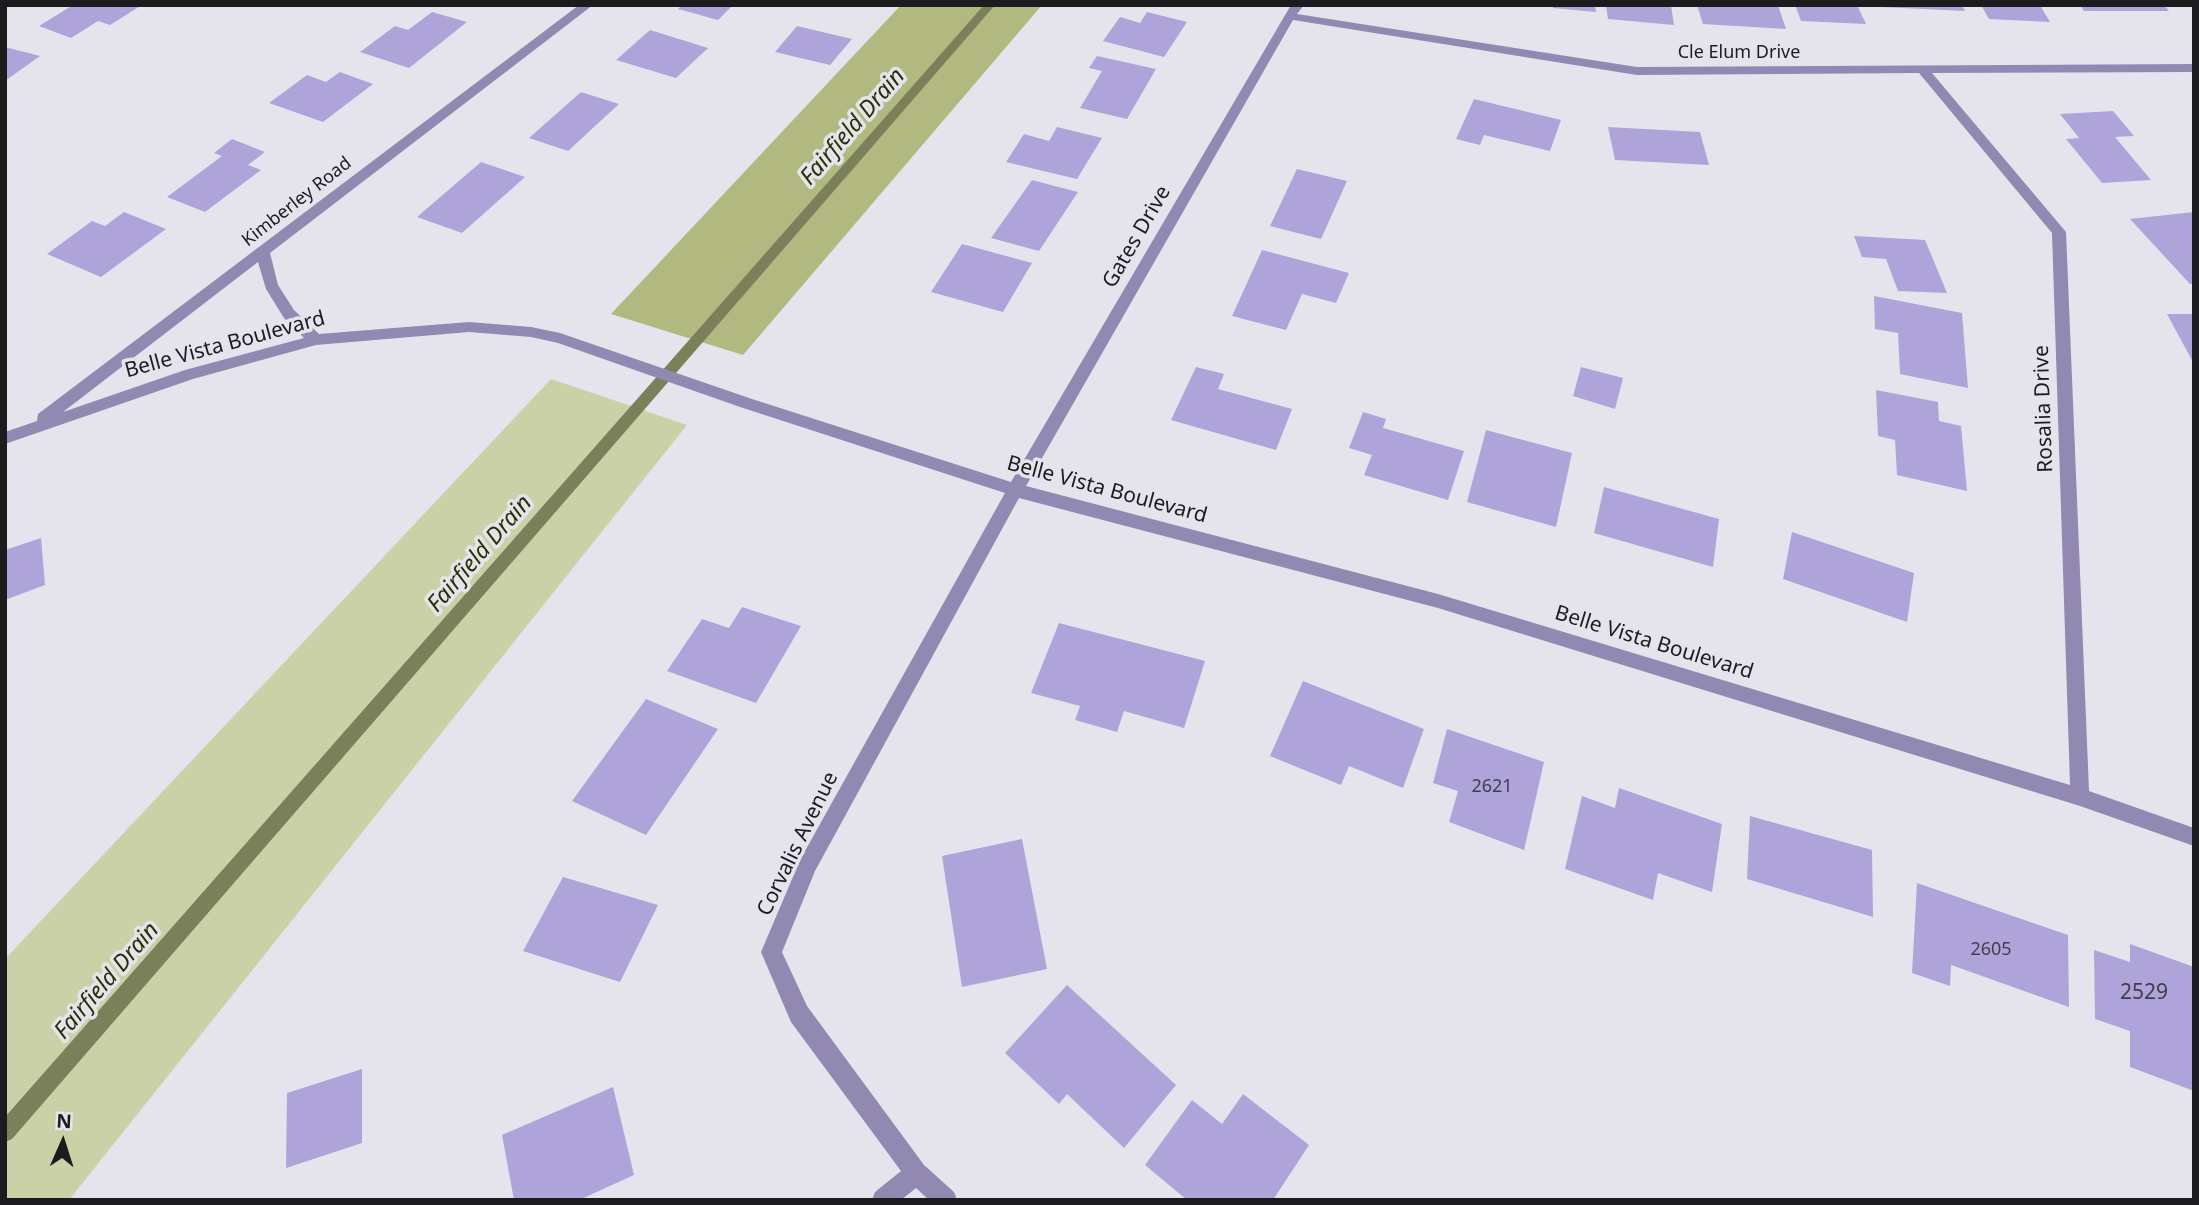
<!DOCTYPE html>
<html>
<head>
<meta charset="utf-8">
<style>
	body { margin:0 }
	#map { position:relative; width:2199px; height:1205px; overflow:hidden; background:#e5e4ed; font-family:"Noto Sans",sans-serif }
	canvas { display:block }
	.frame { position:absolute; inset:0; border:7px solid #1c1b1e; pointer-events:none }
	.north { position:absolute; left:28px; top:1107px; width:70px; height:70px; -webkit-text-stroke:5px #e5e4ed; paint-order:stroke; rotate:3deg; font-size:19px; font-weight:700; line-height:28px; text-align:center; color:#1c1b1e }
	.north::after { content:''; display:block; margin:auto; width:24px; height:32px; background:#1c1b1e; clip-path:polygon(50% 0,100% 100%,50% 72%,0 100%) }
</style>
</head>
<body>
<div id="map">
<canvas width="2199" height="1205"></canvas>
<div class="frame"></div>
<div class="north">N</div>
</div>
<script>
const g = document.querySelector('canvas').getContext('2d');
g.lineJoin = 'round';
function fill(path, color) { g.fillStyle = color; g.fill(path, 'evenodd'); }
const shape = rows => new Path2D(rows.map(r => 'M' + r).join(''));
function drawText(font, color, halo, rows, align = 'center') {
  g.font = font + ' "Noto Sans",sans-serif'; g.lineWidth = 7; g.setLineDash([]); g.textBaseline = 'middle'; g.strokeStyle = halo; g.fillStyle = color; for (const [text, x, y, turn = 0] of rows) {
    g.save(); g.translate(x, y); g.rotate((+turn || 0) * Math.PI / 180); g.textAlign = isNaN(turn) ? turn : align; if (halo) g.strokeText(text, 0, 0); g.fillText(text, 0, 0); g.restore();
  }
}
fill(shape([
	[551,379,687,425,69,1200,5,1200,5,959]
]), '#cbd1a7');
fill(shape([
	[901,5,1042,5,743,355,611,314]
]), '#b1b880');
fill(shape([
	[984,5,995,5,12,1139,5,1142,5,1117,984,5]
]), '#7b7f5a');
fill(shape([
	[73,5,142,5,110,25,98,21,71,38,39,26],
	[682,5,733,5,718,20,678,9],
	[1553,5,1595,5,1596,12,1553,8],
	[1606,5,1671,5,1674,25,1608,19],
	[1697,5,1778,5,1786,29,1703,24],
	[1795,5,1857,5,1866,24,1801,21],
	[1881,5,1962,5,1965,11,1881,7],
	[1981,5,2040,5,2050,22,1989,19],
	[2080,5,2164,5,2169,11,2084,11],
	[432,12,467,22,409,68,360,52,395,26,408,30],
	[1147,12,1187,22,1164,57,1103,41,1120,17,1140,23],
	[797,26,852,39,830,65,775,52],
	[650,30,708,48,676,78,616,60],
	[5,47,40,56,5,81],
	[1097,56,1156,69,1127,119,1080,108,1102,71,1089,68],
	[340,72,373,84,323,122,269,103,307,75,326,82],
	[581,92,619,104,568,151,529,138],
	[1474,99,1561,120,1550,151,1484,135,1480,145,1456,139],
	[2113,111,2134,136,2115,137,2151,180,2102,183,2066,139,2079,138,2060,114],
	[1057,127,1102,138,1077,179,1006,162,1024,134,1049,141],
	[1608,127,1700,132,1709,165,1615,160],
	[232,139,265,152,248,165,261,170,205,212,167,197,222,156,214,153],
	[481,162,525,177,462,233,417,217],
	[1297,169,1347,181,1321,239,1270,226],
	[1032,180,1078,192,1039,251,991,238],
	[124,212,166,229,101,277,47,254,92,221,105,226],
	[2194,212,2194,284,2190,284,2130,219],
	[1854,236,1925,240,1947,293,1898,291,1886,259,1862,257],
	[962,244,1032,263,1003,312,931,292],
	[1262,250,1349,273,1336,303,1302,294,1286,330,1232,316],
	[1874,296,1962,313,1968,388,1900,374,1898,333,1875,329],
	[2167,314,2194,314,2194,364],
	[1196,367,1224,374,1218,389,1292,409,1276,450,1171,420],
	[1581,367,1623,378,1615,409,1573,396],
	[1876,390,1938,402,1939,421,1961,426,1967,491,1897,475,1895,440,1878,436],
	[1363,412,1386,419,1383,428,1464,451,1448,500,1364,475,1372,455,1349,448],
	[1486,430,1572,453,1556,527,1467,502],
	[1604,487,1719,519,1713,567,1594,533],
	[1792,532,1914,573,1907,622,1783,579],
	[41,538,45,585,5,600,5,550],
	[742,607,801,626,756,703,667,671,702,619,729,628],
	[1059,623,1205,661,1184,728,1124,711,1117,732,1075,720,1080,706,1031,693],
	[1303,681,1424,729,1403,788,1349,766,1341,785,1270,756],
	[646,699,718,729,646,835,572,801],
	[1447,729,1544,762,1524,850,1449,822,1458,791,1433,783],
	[1619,788,1722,824,1712,892,1658,873,1653,900,1565,869,1582,796,1615,808],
	[1750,816,1872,850,1873,917,1747,879],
	[1022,839,1047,969,962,987,942,856],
	[563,877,658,905,620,982,523,951],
	[1917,883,2068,935,2069,1007,1951,965,1950,986,1912,973],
	[2130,944,2194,967,2194,1091,2130,1067,2130,1031,2095,1019,2094,950,2130,962],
	[1067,985,1176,1085,1124,1148,1067,1094,1059,1104,1005,1053],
	[362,1069,362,1143,286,1168,287,1093],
	[613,1087,634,1175,579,1200,514,1200,502,1135],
	[1243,1094,1309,1145,1273,1200,1187,1200,1145,1165,1192,1100,1222,1124]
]), '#afa4d9');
fill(shape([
	[579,5,593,5,270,253,278,285,294,310,319,334,469,322,531,327,560,333,752,399,1011,482,1291,5,1304,5,1297,14,1637,67,2194,64,2194,72,1932,73,2066,232,2089,791,2194,828,2194,846,2080,806,1438,608,1019,498,815,871,782,952,807,1006,924,1165,954,1192,957,1200,929,1200,916,1188,901,1200,872,1200,875,1192,901,1171,791,1022,761,952,801,858,1005,493,740,407,558,343,531,337,469,332,316,345,193,379,5,444,5,432,37,421,38,414,579,5],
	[1293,20,1637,75,1919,73,2052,233,2070,785,1438,594,1026,486,1293,20],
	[258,262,266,289,284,318,304,338,185,370,63,412,258,262]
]), '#9289b2');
drawText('18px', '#1c1b1e', '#e5e4ed', [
	["Cle Elum Drive",1739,53],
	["Kimberley Road",297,202,-38]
]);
drawText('18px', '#413d4d', null, [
	["2621",1492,787],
	["2605",1991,950]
]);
drawText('21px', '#1c1b1e', '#e5e4ed', [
	["Gates Drive",1137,237,-60],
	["Belle Vista Boulevard",225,345,-15],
	["Rosalia Drive",2044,409,-92],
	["Belle Vista Boulevard",1107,490,15],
	["Belle Vista Boulevard",1654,643,17],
	["Corvalis Avenue",798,844,-64]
]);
drawText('21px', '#413d4d', null, [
	["2529",2144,993]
]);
drawText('italic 23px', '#2c2e01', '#e5e4ed', [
	["Fairfield Drain",853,127,-49],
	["Fairfield Drain",480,554,-49],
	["Fairfield Drain",107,981,-49]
]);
</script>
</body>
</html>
